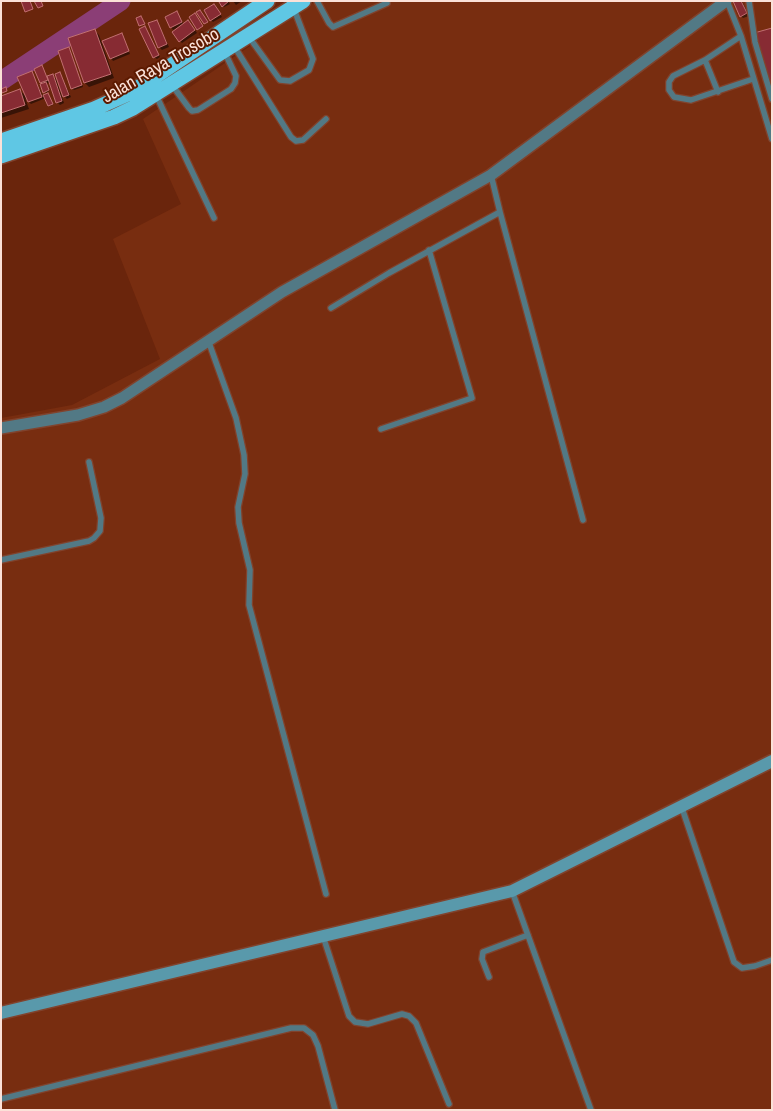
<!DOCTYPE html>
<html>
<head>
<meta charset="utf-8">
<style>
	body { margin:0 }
	#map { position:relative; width:773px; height:1111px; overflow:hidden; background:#6a250c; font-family:"Archivo Narrow",sans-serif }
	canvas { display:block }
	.frame { position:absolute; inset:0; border:2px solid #fbe1d8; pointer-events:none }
</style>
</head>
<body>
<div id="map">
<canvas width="773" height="1111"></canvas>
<div class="frame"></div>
</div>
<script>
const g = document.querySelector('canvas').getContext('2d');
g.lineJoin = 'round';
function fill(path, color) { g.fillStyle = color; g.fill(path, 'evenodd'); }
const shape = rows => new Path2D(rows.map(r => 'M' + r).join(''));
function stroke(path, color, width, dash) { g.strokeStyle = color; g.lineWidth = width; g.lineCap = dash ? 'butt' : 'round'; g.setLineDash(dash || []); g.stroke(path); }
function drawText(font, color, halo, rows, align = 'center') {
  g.font = font + ' "Archivo Narrow",sans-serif'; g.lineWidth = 4; g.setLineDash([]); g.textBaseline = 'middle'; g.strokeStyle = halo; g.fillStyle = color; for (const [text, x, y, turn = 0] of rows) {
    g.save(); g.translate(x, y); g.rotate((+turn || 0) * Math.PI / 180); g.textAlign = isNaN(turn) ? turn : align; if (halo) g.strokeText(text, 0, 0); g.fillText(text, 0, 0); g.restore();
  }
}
fill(shape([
	[316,1,772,1,772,1110,1,1110,1,418,72,405,160,359,113,239,181,204,143,119]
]), '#782d10');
fill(shape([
	[228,1,230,4,224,7,220,2],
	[233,1,242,1,236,5],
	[734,1,742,1,749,16,743,18,741,16],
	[214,5,222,17,213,22,211,20],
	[177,13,184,25,191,24,197,33,182,43,180,41,179,27,173,30,171,27],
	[157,21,169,47,162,50,159,47],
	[145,27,160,57,157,59,154,57],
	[95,31,99,35,114,78,89,87,85,83,70,39],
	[121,34,130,54,113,61,111,58],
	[68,49,83,87,74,90,72,88],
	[42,67,47,78,53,76,56,79,64,103,60,105,57,102,50,82,46,84,49,91,46,93,53,105,49,106,46,98,31,104,25,98,29,109,1,118,1,97,20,90,27,98,31,72,43,96,47,95,41,82],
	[60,73,71,97,67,99,64,96]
]), '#0007');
stroke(shape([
	[1,81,121,1]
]), '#8b3e76', 19);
const building = shape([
	[21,1,30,1,33,9,25,12,21,1],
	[34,1,41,1,43,6,38,8,34,1],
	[229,1,222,7,219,2,219,1,229,1],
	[733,1,741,1,747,13,740,17,733,1],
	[214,4,221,14,210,21,204,10,214,4],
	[200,10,208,22,204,24,196,12,200,10],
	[177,11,182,22,170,28,165,17,177,11],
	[195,13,203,26,197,30,189,17,195,13],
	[141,16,145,24,139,26,136,18,141,16],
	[157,20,167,44,158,48,148,23,157,20],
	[188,20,195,30,179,42,172,32,188,20],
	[145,26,159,55,153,58,139,29,145,26],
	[772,28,772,92,754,33,772,28],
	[95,29,111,74,84,83,68,38,95,29],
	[122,33,129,51,110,59,102,41,122,33],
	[69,47,82,85,71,89,58,51,69,47],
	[42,65,48,80,40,83,34,69,42,65],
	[32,71,42,97,28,102,17,77,32,71],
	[60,72,69,95,63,97,55,74,60,72],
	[53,74,62,101,56,103,47,76,53,74],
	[46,82,49,90,43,93,40,84,46,82],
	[6,87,7,91,2,93,1,89,6,87],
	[20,89,25,105,1,113,1,96,20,89],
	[48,93,53,104,48,106,43,95,48,93]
]);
fill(building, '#872b33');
stroke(building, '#c16f71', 1);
const lane = shape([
	[317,1,329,23,333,27,387,3],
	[727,1,741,36,772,139],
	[749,1,755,42,772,99],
	[741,36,705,60,673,76,669,82,669,90,674,97,691,100,753,79],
	[249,37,280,80,290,81,309,70,313,59,294,9],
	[234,46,291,137,296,141,303,140,326,119],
	[705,60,718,92],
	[172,85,189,108,192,111,198,110,231,89,235,83,236,76,225,53],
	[156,95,214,218],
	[500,212,583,520],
	[331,308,389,273,500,212,491,175],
	[208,340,236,418,244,455,245,474,238,507,239,523,250,570,249,605,326,894],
	[381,429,472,398,429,250],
	[1,560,89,541,94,538,100,531,101,518,89,462],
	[682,808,734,962,742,968,755,966,772,960],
	[512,891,591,1110],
	[323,936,349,1016,355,1022,368,1024,402,1014,409,1016,416,1023,449,1104],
	[489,977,482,959,483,952,528,935],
	[1,1099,291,1028,304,1028,313,1035,318,1046,335,1110]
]);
const street = shape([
	[1,428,78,415,104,407,122,398,282,292,491,175,726,1]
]);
const secondary = shape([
	[1,1013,512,891,772,761]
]);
const highway = shape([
	[1,141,94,109,132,92,267,1],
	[1,156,114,117,133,108,303,1]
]);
stroke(lane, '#81432d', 8);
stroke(street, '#81432d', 14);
stroke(secondary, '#81432d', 15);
stroke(highway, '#81432d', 18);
stroke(lane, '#527985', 5.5);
stroke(street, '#527985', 11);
stroke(secondary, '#5999ab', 12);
stroke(highway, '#5fc7e4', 15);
drawText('18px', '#fbe1d8', '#5d1a00', [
	["Jalan Raya Trosobo",161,66,-30]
]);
</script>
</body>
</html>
